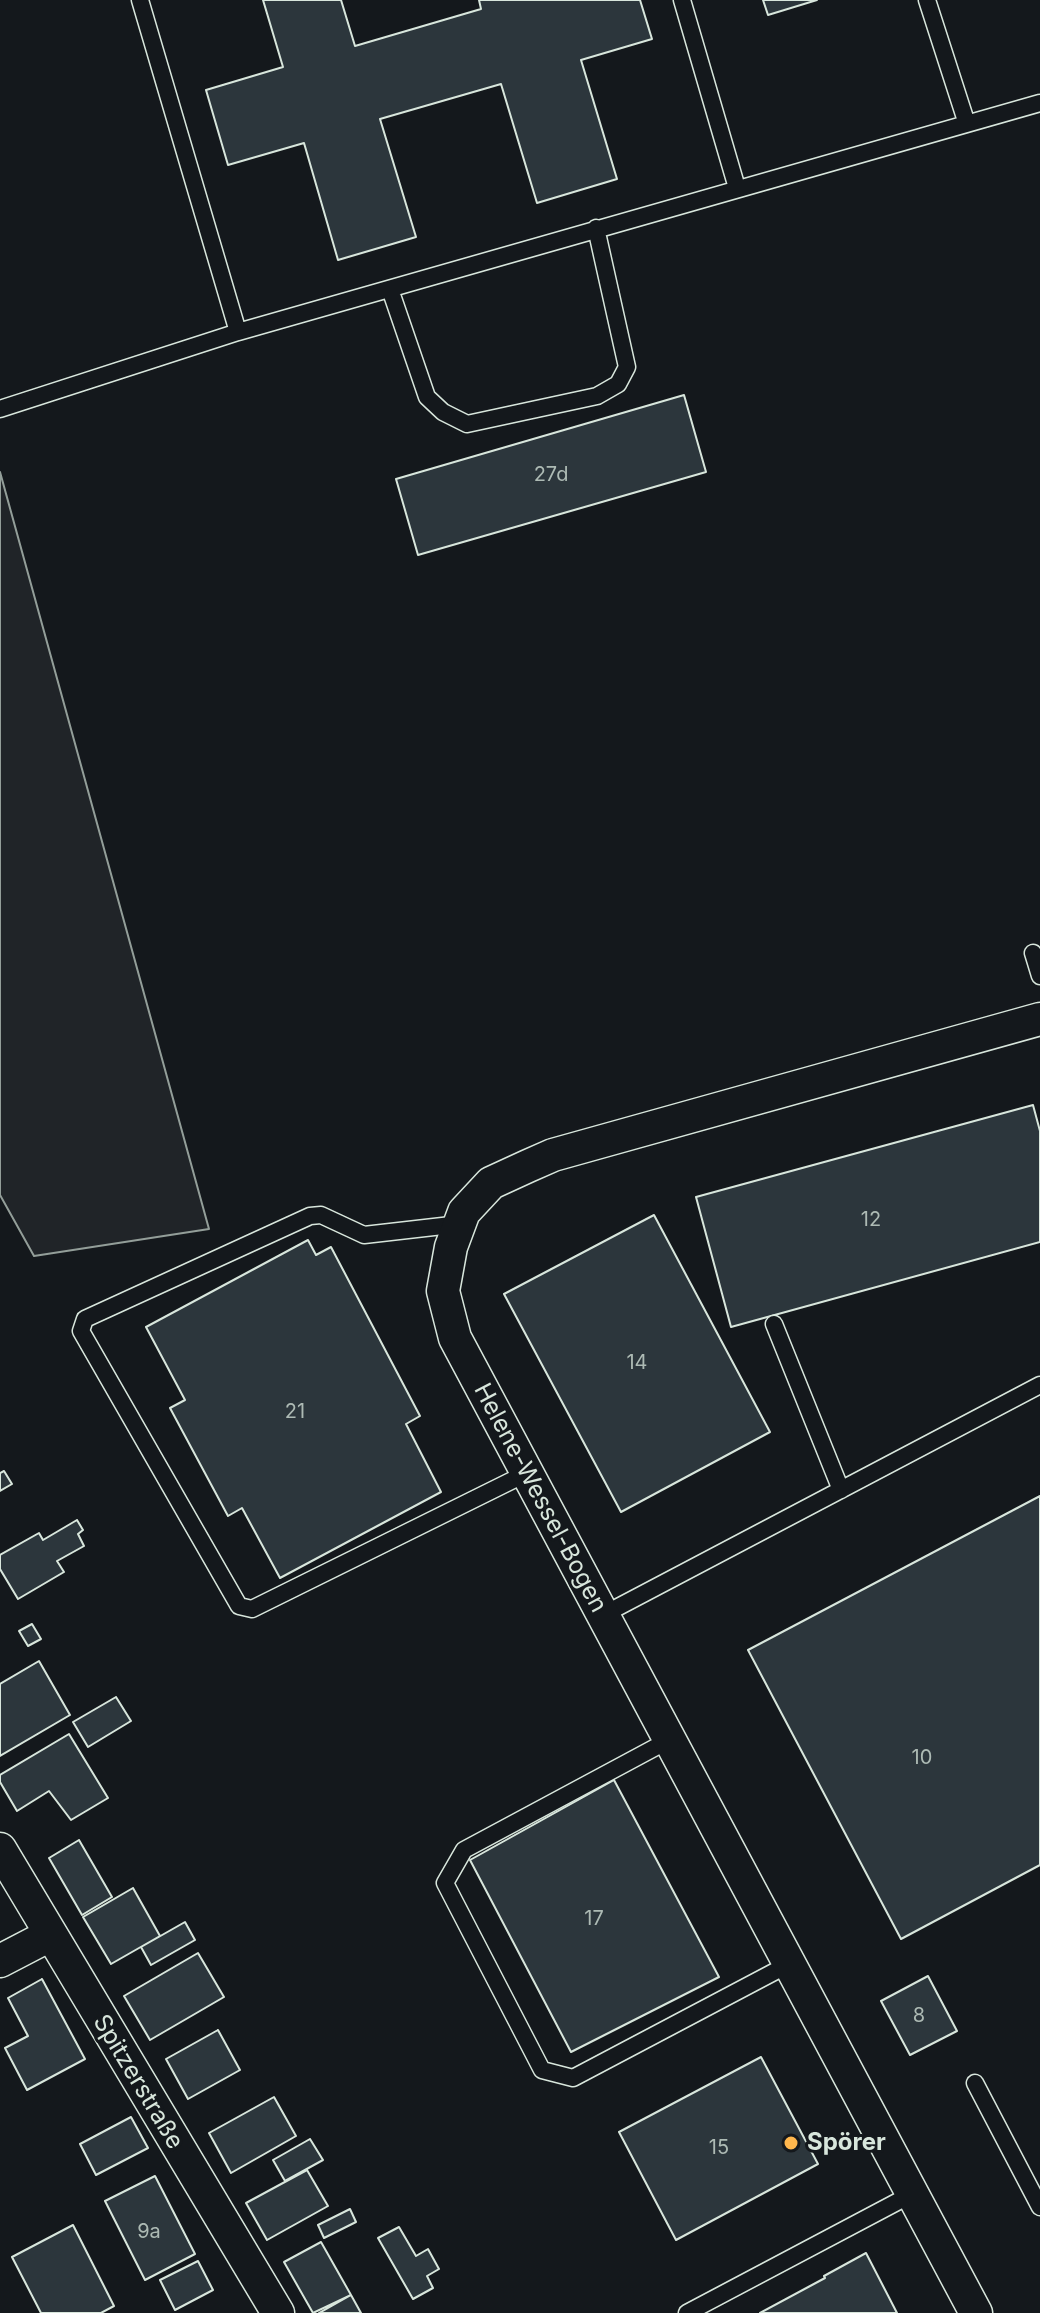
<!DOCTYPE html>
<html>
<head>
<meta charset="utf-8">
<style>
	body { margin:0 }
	canvas { display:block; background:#14181c }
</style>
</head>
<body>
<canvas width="1040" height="2313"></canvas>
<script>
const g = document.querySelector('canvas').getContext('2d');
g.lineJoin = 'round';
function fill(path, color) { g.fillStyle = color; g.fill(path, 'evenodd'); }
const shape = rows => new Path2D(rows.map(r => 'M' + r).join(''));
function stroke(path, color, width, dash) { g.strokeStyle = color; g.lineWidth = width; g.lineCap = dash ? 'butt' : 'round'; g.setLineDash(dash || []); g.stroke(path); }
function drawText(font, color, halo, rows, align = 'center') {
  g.font = font + ' Inter,sans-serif'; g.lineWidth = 6; g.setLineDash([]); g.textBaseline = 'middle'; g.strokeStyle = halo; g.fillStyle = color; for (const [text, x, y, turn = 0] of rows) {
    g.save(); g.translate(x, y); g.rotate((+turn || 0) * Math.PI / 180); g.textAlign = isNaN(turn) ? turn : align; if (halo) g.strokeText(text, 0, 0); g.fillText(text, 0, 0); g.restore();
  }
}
const green = shape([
	[0,472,209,1229,34,1256,0,1195,0,472]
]);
fill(green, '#202428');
stroke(green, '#939e99', 2);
const building = shape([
	[263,0,341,0,355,46,481,9,479,0,640,0,652,39,581,60,617,179,537,203,501,84,380,119,416,237,338,260,304,143,228,165,206,90,283,67,263,0],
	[763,0,817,0,768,15,763,0],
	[684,395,706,472,418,555,396,479,684,395],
	[1033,1105,1040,1131,1040,1242,731,1327,696,1197,1033,1105],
	[654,1215,770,1432,621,1512,504,1294,654,1215],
	[308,1240,316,1255,331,1247,420,1416,406,1424,441,1492,280,1578,242,1508,228,1516,170,1408,185,1400,146,1327,308,1240],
	[4,1471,12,1484,0,1491,0,1473,4,1471],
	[1040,1496,1040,1865,901,1939,748,1650,1040,1496],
	[77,1520,83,1530,78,1534,84,1546,57,1561,64,1572,18,1599,0,1569,0,1555,39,1533,43,1540,77,1520],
	[32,1624,41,1639,28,1646,19,1631,32,1624],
	[39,1661,70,1715,0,1756,0,1684,39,1661],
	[116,1697,131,1721,88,1747,73,1722,116,1697],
	[69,1734,108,1798,71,1820,49,1791,17,1811,0,1782,0,1775,69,1734],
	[614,1780,719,1977,571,2052,470,1860,614,1780],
	[79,1840,112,1897,82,1915,49,1858,79,1840],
	[133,1888,160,1936,111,1964,83,1917,133,1888],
	[185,1922,195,1940,151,1965,141,1947,185,1922],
	[198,1953,224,1997,150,2040,124,1996,198,1953],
	[928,1976,957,2031,910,2055,881,2001,928,1976],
	[42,1979,85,2059,27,2090,5,2048,28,2036,8,1998,42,1979],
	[218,2030,240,2070,188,2099,166,2059,218,2030],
	[761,2057,818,2164,676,2240,619,2132,761,2057],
	[274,2097,296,2136,231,2173,209,2133,274,2097],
	[131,2117,148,2148,96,2175,80,2144,131,2117],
	[310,2139,323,2160,285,2181,273,2160,310,2139],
	[307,2170,328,2206,267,2240,246,2203,307,2170],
	[155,2176,195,2254,145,2280,105,2201,155,2176],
	[350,2209,356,2222,324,2238,318,2225,350,2209],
	[73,2225,114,2306,101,2313,41,2313,12,2257,73,2225],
	[399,2227,416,2256,428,2249,439,2269,427,2276,433,2288,413,2299,378,2238,399,2227],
	[321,2242,351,2295,313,2313,284,2262,321,2242],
	[866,2253,897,2313,760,2313,825,2278,824,2276,866,2253],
	[198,2261,213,2290,175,2310,160,2280,198,2261],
	[351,2295,361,2313,319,2313,351,2295]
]);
fill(building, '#2c363c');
stroke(building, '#d8e6dc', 2);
const service = shape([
	[140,0,238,332],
	[682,0,737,188],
	[927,0,967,124],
	[390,289,427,397,443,412,467,424,597,396,618,384,627,367,596,228],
	[0,409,238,332,1040,103],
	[1033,953,1040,976],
	[460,1224,364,1235,321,1215,310,1216,85,1319,81,1331,239,1606,252,1609,527,1473],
	[774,1324,841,1490],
	[603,1615,1040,1385],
	[669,1740,464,1850,445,1883,542,2070,573,2078,789,1964],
	[975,2083,1040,2207],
	[687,2313,912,2194]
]);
const minor = shape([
	[0,1849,278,2313],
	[0,1961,50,1935],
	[976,2313,455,1338,443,1291,451,1247,464,1212,491,1183,528,1166,553,1155,1040,1019]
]);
stroke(service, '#d8e6dc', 19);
stroke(minor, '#d8e6dc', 35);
stroke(service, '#14181c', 16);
stroke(minor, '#14181c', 32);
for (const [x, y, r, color] of [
	[791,2143,8,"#ffb74d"]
]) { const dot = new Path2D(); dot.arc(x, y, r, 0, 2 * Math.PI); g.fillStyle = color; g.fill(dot); stroke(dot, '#14181c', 3); }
drawText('20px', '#adbab4', null, [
	["27d",551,475],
	["12",871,1220],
	["14",637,1363],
	["21",295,1412],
	["10",922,1758],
	["17",594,1919],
	["8",919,2016],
	["15",719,2148],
	["9a",149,2232]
]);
drawText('24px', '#d8e6dc', '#14181c', [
	["Helene-Wessel-Bogen",540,1498,62],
	["Spitzerstraße",138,2082,59]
]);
drawText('bold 24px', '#d8e6dc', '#14181c', [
	["Spörer",807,2143]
], 'left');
</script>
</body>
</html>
